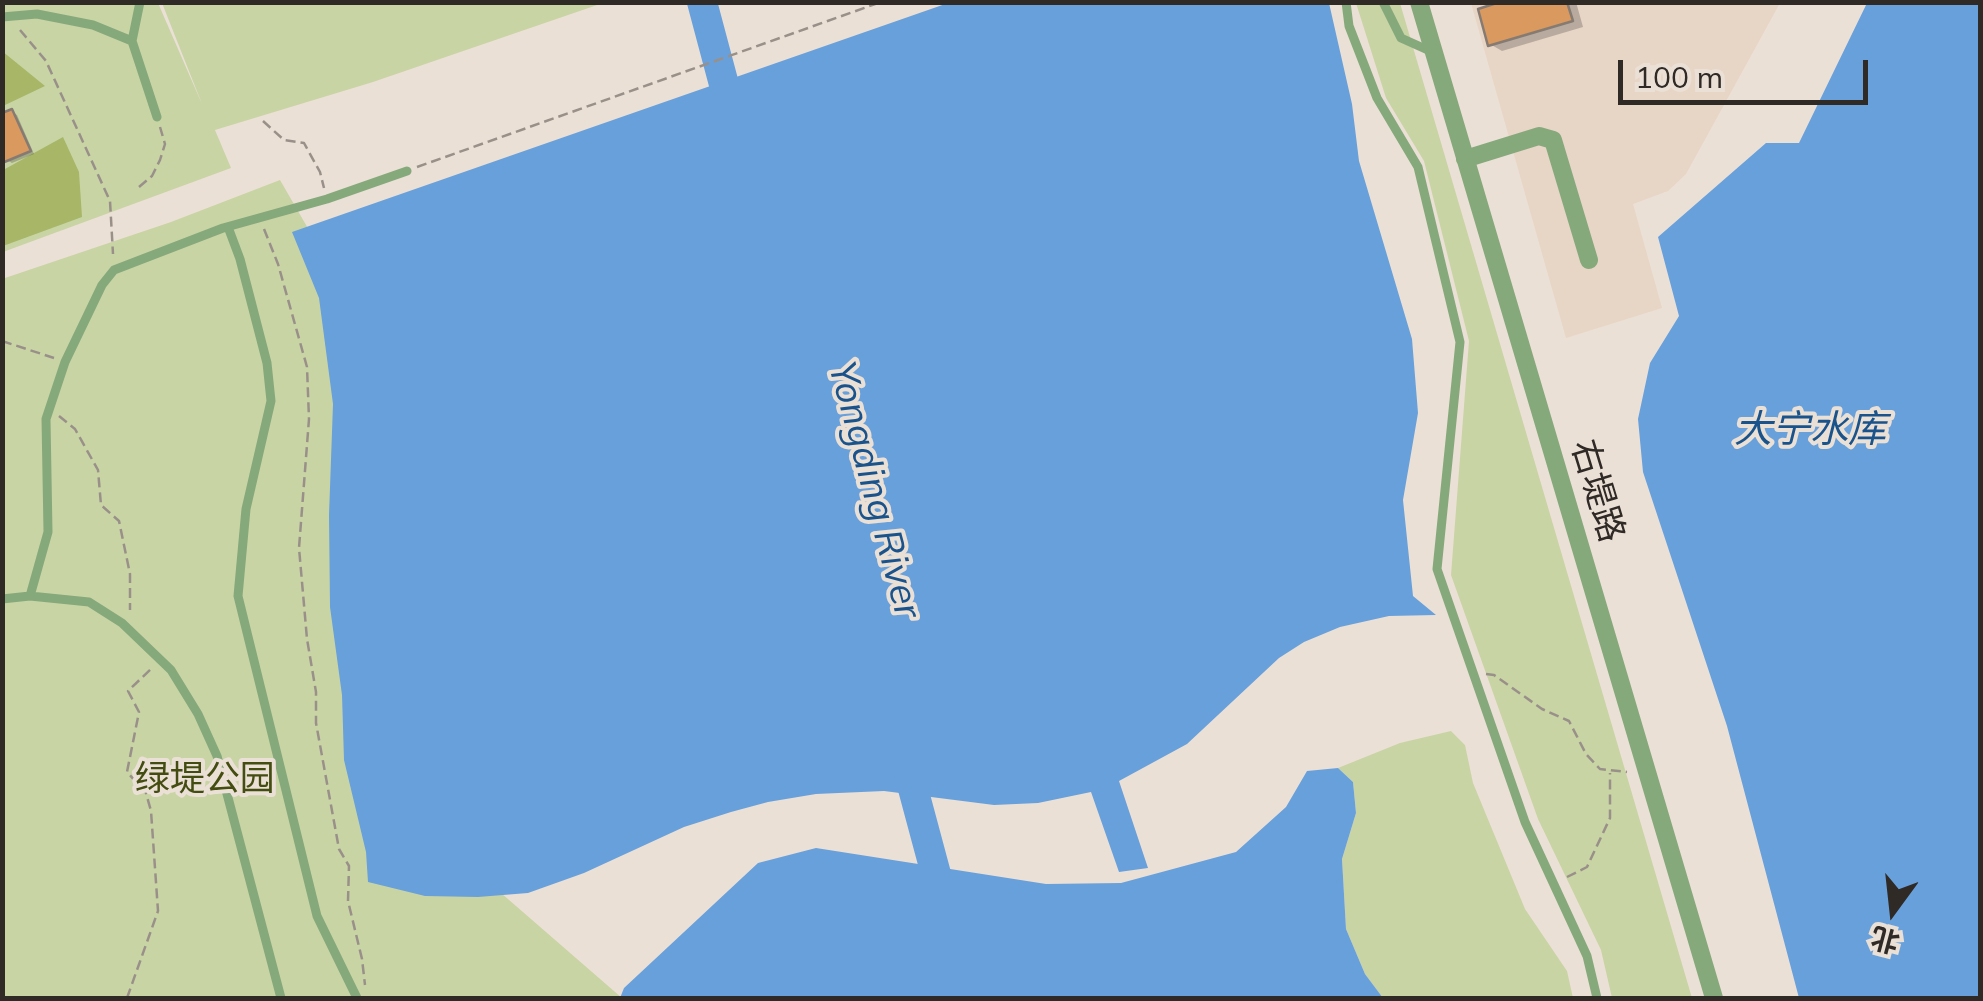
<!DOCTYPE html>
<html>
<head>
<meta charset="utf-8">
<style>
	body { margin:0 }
	#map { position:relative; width:1983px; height:1001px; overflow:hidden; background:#ebe0d6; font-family:Mulish,"Noto Sans SC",sans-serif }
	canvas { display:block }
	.frame { position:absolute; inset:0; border:5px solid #2f2a26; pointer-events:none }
	.north { position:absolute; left:1843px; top:861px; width:100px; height:100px; -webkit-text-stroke:8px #ebe0d6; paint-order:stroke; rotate:195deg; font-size:28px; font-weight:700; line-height:40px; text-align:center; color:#2f2a26 }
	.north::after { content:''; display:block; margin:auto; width:35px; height:45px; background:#2f2a26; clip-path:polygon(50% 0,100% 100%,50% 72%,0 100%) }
	.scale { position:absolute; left:1618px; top:60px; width:250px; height:45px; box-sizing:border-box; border:5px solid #2f2a26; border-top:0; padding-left:12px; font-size:30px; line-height:35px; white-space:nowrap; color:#2f2a26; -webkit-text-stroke:8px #ebe0d6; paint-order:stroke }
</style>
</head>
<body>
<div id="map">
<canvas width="1983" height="1001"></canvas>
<div class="frame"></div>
<div class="north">北</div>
<div class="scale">100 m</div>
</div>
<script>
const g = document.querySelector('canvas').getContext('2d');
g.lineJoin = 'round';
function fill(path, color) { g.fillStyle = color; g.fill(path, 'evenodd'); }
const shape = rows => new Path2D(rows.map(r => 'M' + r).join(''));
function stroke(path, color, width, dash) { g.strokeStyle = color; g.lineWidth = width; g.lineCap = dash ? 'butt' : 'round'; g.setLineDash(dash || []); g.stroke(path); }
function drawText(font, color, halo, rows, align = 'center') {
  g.font = font + ' Mulish,"Noto Sans SC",sans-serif'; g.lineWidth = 8; g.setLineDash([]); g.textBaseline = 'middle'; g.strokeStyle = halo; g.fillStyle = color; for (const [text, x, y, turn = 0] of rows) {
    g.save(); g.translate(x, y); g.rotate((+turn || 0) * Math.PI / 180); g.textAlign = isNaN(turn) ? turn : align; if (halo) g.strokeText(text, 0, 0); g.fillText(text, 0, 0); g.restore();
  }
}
fill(shape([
	[1471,3,1780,3,1686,174,1668,191,1633,204,1662,308,1566,338]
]), '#e7d5c6');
fill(shape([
	[3,3,158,3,202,104,162,3,603,3,373,82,215,130,231,168,3,252],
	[1356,3,1400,3,1692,998,1612,998,1601,950,1538,819,1451,575,1469,341,1424,161,1386,98],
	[280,180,390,370,410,814,622,998,3,998,2,279,171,222],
	[1451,731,1465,745,1473,783,1525,909,1567,971,1573,998,1383,998,1365,974,1346,929,1342,859,1356,813,1353,782,1338,768,1400,743]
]), '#c9d4a5');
fill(shape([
	[2,51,45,86,3,106,2,106],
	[63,137,79,172,82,217,3,246,3,166,5,169]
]), '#a7b767');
fill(shape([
	[951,2,1329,3,1352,104,1359,161,1412,339,1418,413,1403,500,1413,596,1436,615,1389,616,1340,627,1304,642,1279,658,1187,744,1119,781,1148,868,1119,872,1091,792,1038,803,994,805,884,791,816,794,768,802,731,812,684,827,584,873,528,893,478,897,425,896,368,882,366,852,344,760,342,695,330,607,329,515,333,404,319,298,292,232],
	[1867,3,1980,3,1980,998,1799,998,1727,726,1643,472,1638,419,1650,363,1679,316,1658,237,1766,143,1799,143],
	[1338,768,1353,782,1356,813,1342,859,1346,929,1365,974,1383,998,620,998,624,988,758,863,816,848,1046,884,1121,883,1236,852,1286,807,1307,771]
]), '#68a0dc');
fill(shape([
	[1486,2,1576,2,1583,27,1502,51,1490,44],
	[12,112,17,115,34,154,12,163,7,160]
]), '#0003');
stroke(shape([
	[702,2,734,122],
	[904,755,944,904]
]), '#68a0dc', 30);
const building = shape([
	[1500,2,1567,2,1573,21,1488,46,1478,9,1500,2],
	[12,109,31,151,2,163,2,113,12,109]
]);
fill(building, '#d9995f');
stroke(building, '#857b72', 2.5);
stroke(shape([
	[20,30,46,61,110,201,113,254],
	[263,121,284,140,304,143,320,172,324,188],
	[417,167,881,2],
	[139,187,152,176,160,160,165,144,160,127],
	[264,229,278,264,307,367,309,419,299,548,307,639,316,692,316,723,339,849,349,866,348,901,362,959,365,985],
	[2,341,54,358],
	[59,416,75,429,98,470,101,505,119,521,130,574,130,610],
	[1486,674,1494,675,1542,709,1569,721,1586,754,1600,769,1627,772],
	[1567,877,1587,867,1610,818,1610,773],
	[127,998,158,911,151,811,146,793,127,772,139,712,128,691,152,668]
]), '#999189', 2.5, [10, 5]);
stroke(shape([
	[140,2,132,41,157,117],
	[1346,2,1349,26,1377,98,1418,167,1460,342,1437,569,1525,822,1587,956,1597,998],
	[1383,2,1401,38,1430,51],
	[2,17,37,14,93,25,132,41],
	[228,227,240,259,267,363,271,401,246,509,238,596,317,916,357,998],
	[30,596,48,532,46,419,65,362,102,285,114,270,223,228,327,199,407,171],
	[2,599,30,596,89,602,122,623,171,670,198,714,217,756,281,998]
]), '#86a97c', 9);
stroke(shape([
	[1419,2,1714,998],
	[1465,159,1539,136,1553,140,1589,260]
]), '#86a97c', 18);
drawText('35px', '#2f2a26', '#ebe0d6', [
	["右堤路",1597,491,73]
]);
drawText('35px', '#434d11', '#ebe0d6', [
	["绿堤公园",205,779]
]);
drawText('italic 38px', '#1a538b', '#ebe0d6', [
	["大宁水库",1810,431],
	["Yongding River",874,490,75]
]);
</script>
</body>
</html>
